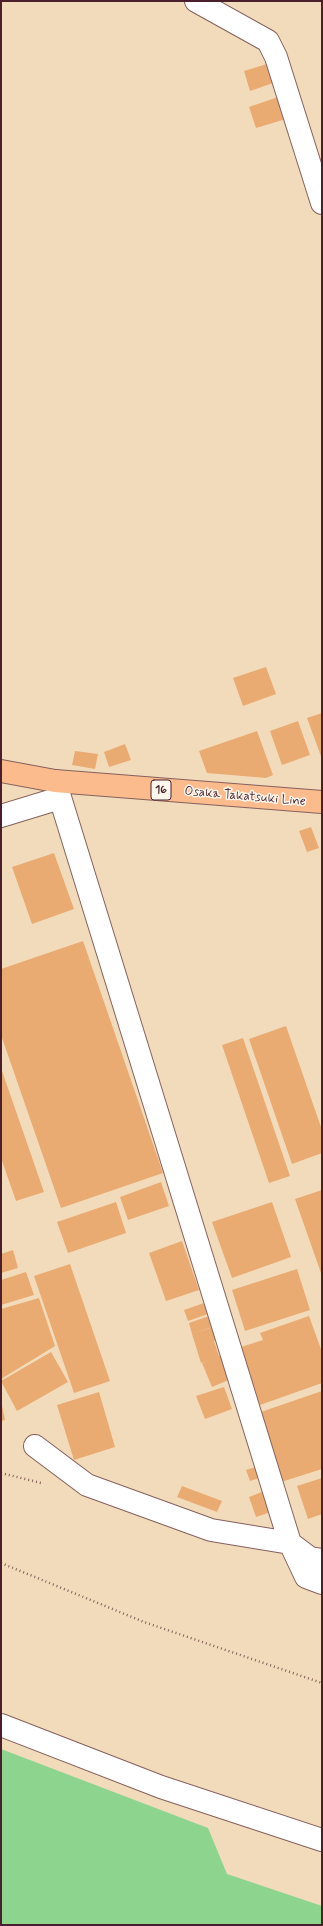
<!DOCTYPE html>
<html>
<head>
<meta charset="utf-8">
<style>
	body { margin:0 }
	#map { position:relative; width:323px; height:1926px; overflow:hidden; background:#f2dbbb; font-family:Mynerve,sans-serif }
	canvas { display:block }
	.frame { position:absolute; inset:0; border:2px solid #4a1f2b; pointer-events:none }
</style>
</head>
<body>
<div id="map">
<canvas width="323" height="1926"></canvas>
<div class="frame"></div>
</div>
<script>
const g = document.querySelector('canvas').getContext('2d');
g.lineJoin = 'round';
function fill(path, color) { g.fillStyle = color; g.fill(path, 'evenodd'); }
const shape = rows => new Path2D(rows.map(r => 'M' + r).join(''));
function stroke(path, color, width, dash) { g.strokeStyle = color; g.lineWidth = width; g.lineCap = dash ? 'butt' : 'round'; g.setLineDash(dash || []); g.stroke(path); }
function drawText(font, color, halo, rows, align = 'center') {
  g.font = font + ' Mynerve,sans-serif'; g.lineWidth = 3; g.setLineDash([]); g.textBaseline = 'middle'; g.strokeStyle = halo; g.fillStyle = color; for (const [text, x, y, turn = 0] of rows) {
    g.save(); g.translate(x, y); g.rotate((+turn || 0) * Math.PI / 180); g.textAlign = isNaN(turn) ? turn : align; if (halo) g.strokeText(text, 0, 0); g.fillText(text, 0, 0); g.restore();
  }
}
fill(shape([
	[1,1749,208,1828,227,1874,322,1906,322,1925,1,1925]
]), '#8dd48f');
fill(shape([
	[270,63,276,82,250,91,244,71],
	[278,97,286,119,256,128,249,107],
	[266,667,276,694,243,706,233,678],
	[322,713,322,759,307,718],
	[298,721,310,755,282,765,270,731],
	[257,731,273,775,266,778,207,773,199,751],
	[125,744,131,760,109,767,104,752],
	[75,751,98,754,95,769,72,765],
	[311,827,319,848,307,852,299,831],
	[54,853,74,909,32,924,12,867],
	[83,941,163,1173,61,1208,1,1035,1,969],
	[286,1026,322,1130,322,1153,292,1164,249,1039],
	[243,1038,290,1176,269,1183,222,1045],
	[1,1068,44,1192,16,1201,1,1158],
	[161,1182,169,1206,128,1220,120,1197],
	[322,1190,322,1276,295,1199],
	[116,1202,126,1233,68,1253,57,1222],
	[272,1202,291,1257,232,1278,212,1222],
	[182,1241,199,1290,166,1301,149,1253],
	[13,1250,18,1268,1,1273,1,1254],
	[70,1264,110,1381,74,1393,34,1276],
	[297,1269,310,1310,245,1331,232,1290],
	[26,1272,34,1295,1,1305,1,1280],
	[39,1298,55,1346,1,1379,1,1309],
	[204,1303,208,1314,188,1321,184,1310],
	[209,1316,212,1327,192,1334,189,1323],
	[309,1316,322,1352,322,1383,260,1405,241,1347,263,1340,260,1333],
	[213,1327,217,1340,214,1341,219,1356,221,1355,231,1379,212,1387,202,1363,210,1360,201,1363,192,1334],
	[51,1352,68,1382,17,1411,1,1381],
	[224,1387,232,1409,205,1419,196,1396],
	[322,1391,322,1469,281,1482,258,1413],
	[99,1392,115,1447,74,1460,57,1405],
	[1,1401,5,1420,1,1421],
	[262,1465,266,1476,250,1481,246,1470],
	[322,1478,322,1514,308,1519,297,1486],
	[182,1486,222,1501,217,1512,177,1497],
	[267,1490,274,1511,256,1517,249,1497]
]), '#eaab72');
const minor = shape([
	[196,1,268,41,276,57,322,203],
	[55,781,290,1543,306,1577,322,1583],
	[1,816,60,798],
	[35,1446,87,1485,211,1530,290,1543,310,1558,322,1560],
	[1,1725,161,1787,322,1840]
]);
const major = shape([
	[1,771,55,781,322,802]
]);
stroke(minor, '#85615d', 24);
stroke(major, '#85615d', 24);
stroke(shape([
	[1,1473,41,1483],
	[1,1563,144,1622,322,1683]
]), '#85615d', 2.5, [1, 3]);
stroke(minor, '#fff', 22);
stroke(major, '#fbbb8d', 22);
for (const [x, y, w] of [
	[161,790,20]
]) { const box = new Path2D(); box.roundRect(x - w / 2, y - 10, w, 20, 3); g.fillStyle = '#fbf7ec'; g.fill(box); stroke(box, '#4a1f2b', 1); }
drawText('bold 12px', '#4a1f2b', null, [
	["16",161,790]
]);
drawText('13px', '#4a1f2b', '#fbf7ec', [
	["Osaka Takatsuki Line",245,797,5]
]);
</script>
</body>
</html>
